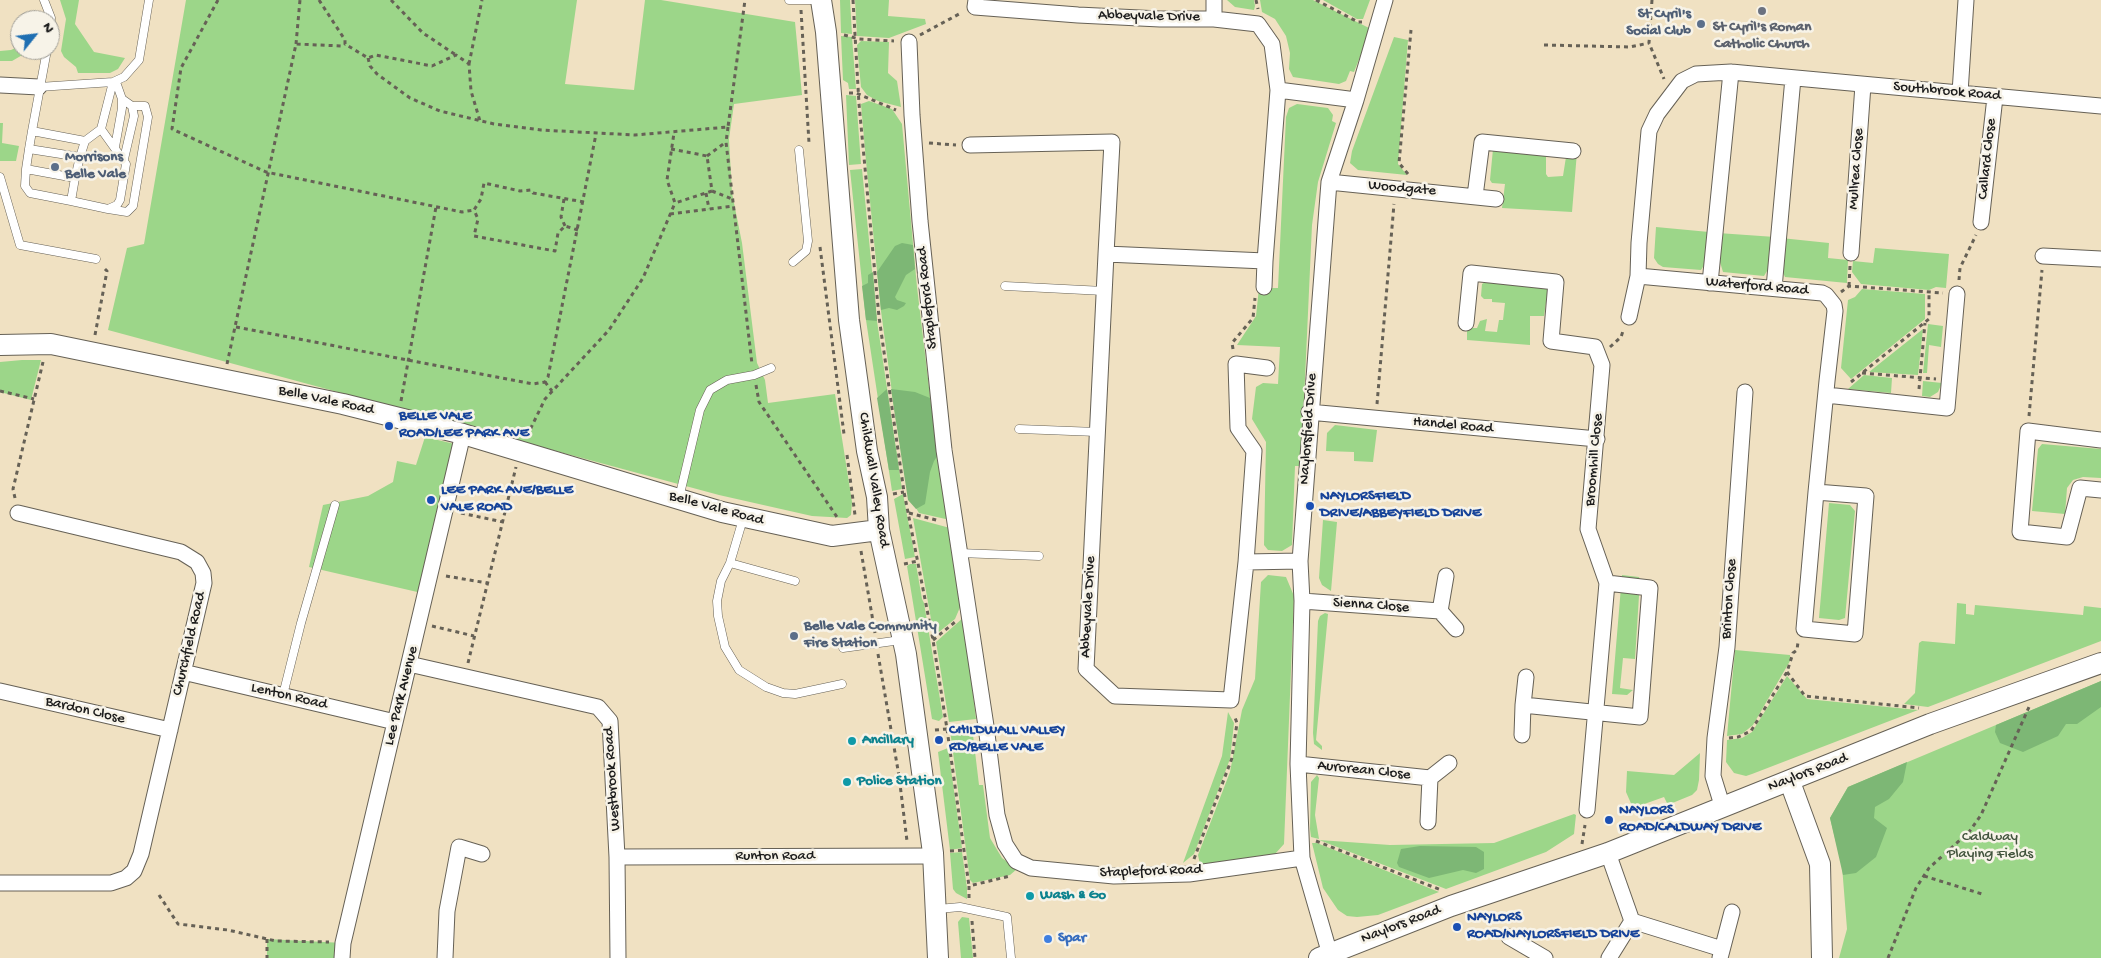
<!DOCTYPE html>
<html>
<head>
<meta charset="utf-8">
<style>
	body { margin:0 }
	#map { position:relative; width:2101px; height:958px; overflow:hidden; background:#f0e1c2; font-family:"Gochi Hand",sans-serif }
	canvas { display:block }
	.north { position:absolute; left:10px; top:10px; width:50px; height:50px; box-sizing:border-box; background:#f7f3e8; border:1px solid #9f9d96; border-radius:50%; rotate:61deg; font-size:14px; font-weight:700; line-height:20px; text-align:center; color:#1c1c1c }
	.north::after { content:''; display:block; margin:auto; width:18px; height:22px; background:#1f6fb2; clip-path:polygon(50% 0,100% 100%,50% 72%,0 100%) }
</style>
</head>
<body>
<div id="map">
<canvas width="2101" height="958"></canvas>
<div class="north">N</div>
</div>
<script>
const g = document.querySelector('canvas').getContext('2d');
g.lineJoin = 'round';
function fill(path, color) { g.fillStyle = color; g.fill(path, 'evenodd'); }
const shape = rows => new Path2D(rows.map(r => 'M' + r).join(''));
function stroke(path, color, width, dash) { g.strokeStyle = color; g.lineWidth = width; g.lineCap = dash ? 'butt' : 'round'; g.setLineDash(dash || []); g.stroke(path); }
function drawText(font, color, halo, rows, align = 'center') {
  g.font = font + ' "Gochi Hand",sans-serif'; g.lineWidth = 5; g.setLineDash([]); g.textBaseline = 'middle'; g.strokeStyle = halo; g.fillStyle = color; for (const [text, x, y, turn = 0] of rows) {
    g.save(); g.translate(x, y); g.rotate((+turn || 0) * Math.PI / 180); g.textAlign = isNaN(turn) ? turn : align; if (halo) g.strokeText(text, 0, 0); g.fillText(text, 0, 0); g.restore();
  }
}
fill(shape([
	[60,0,79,0,75,24,94,52,125,58,118,69,110,73,78,73,76,67,64,57,61,51,66,19],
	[186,0,577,0,565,84,634,90,645,0,661,0,795,22,802,95,734,104,729,139,732,193,742,243,757,363,765,380,768,403,835,394,852,502,851,515,847,518,812,516,719,495,108,330,127,248,144,244],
	[840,0,850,0,852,34,841,33],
	[855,0,889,0,888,16,925,19,926,24,889,38,857,36],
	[1227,0,1254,0,1255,6,1254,10,1235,7],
	[1260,0,1313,0,1371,29,1354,72,1350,71,1346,81,1339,84,1293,77,1289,69,1290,53,1286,36,1275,19,1262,12],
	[1323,0,1370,0,1363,19,1357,19],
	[841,36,852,37,856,89,849,89,848,83,843,80],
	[1394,37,1408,40,1398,164,1407,175,1358,170,1350,163,1352,151],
	[861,41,889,42,888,73,897,81,901,107,878,101,867,95,861,87,857,45],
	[20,46,20,50,31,50,12,61,0,61,0,51,11,50],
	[846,95,856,96,861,164,849,165],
	[869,101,892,109,902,124,917,287,934,429,950,520,919,513,916,508,896,422,881,311,866,161,861,104],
	[1297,104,1328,108,1333,115,1332,121,1336,123,1318,182,1312,225,1301,466,1295,466,1292,545,1282,551,1268,550,1264,545,1266,442,1252,419,1256,387,1263,383,1278,384,1280,347,1237,345,1256,316,1259,288,1278,288,1286,117,1289,108],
	[0,123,3,123,2,143,19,146,16,161,0,161],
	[1493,149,1546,156,1546,174,1548,177,1563,176,1566,157,1577,152,1572,212,1502,208,1505,184,1492,183,1490,180],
	[862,169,877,321,902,489,892,491,866,320,850,170],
	[1656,227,1709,232,1708,259,1701,270,1663,267,1658,264,1654,258],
	[1718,233,1775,237,1770,266,1764,276,1723,272,1720,262],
	[1781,238,1829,243,1828,258,1848,260,1847,283,1785,277,1781,268],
	[1875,248,1949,254,1946,288,1936,287,1929,290,1861,284,1852,272,1853,261,1873,263],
	[1487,281,1548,289,1544,316,1530,316,1530,345,1467,340,1467,328,1477,328,1480,321,1487,319,1485,331,1497,332,1499,320,1503,320,1505,303,1492,302,1492,299,1484,299,1481,296,1482,284],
	[1862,289,1925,294,1925,319,1851,379,1841,368,1848,300,1855,297],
	[1928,324,1943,326,1941,347,1929,345,1927,373,1923,373],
	[1923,329,1918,375,1869,372],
	[22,360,41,360,31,400,0,392,0,362],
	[1864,375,1892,378,1891,393,1848,389],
	[1923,381,1942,383,1938,392,1930,397,1922,396],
	[1335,425,1377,430,1373,462,1354,461,1354,452,1326,451,1327,433],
	[425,437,459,445,426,594,309,567,323,505,368,496,393,482,397,461,416,465],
	[2042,444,2101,449,2101,478,2083,477,2073,480,2067,488,2065,514,2032,511,2038,449],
	[903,494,915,557,905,559,894,499],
	[1829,503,1850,505,1855,511,1845,618,1839,620,1819,618],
	[913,518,950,528,961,605,955,619,934,636],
	[1323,520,1337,522,1331,591,1322,585,1319,578],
	[910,564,916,564,922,599,924,603,943,717,939,721,932,719,907,566],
	[1268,575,1286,577,1294,596,1284,844,1275,854,1267,857,1201,869,1198,855,1230,772,1242,710,1255,679,1261,582],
	[1622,575,1639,577,1640,580,1635,659,1623,658,1620,688,1633,690,1627,695,1612,694],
	[1957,603,1966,604,1966,614,1974,615,1975,605,2083,615,2084,606,2101,608,2101,641,1928,707,1904,704,1915,693,1919,643,1922,641,1955,644],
	[1325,613,1328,614,1316,740,1322,746,1322,750,1314,744,1313,733,1318,621,1320,616],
	[964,617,976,719,949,722,936,642],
	[1735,650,1790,655,1790,661,1753,725,1742,734,1727,736],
	[1787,676,1807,699,1918,710,1752,774,1746,776,1734,773,1726,762,1727,740,1742,738,1752,732],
	[2101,681,2101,958,1839,958,1847,929,1842,866,1830,818,1848,787],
	[1228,712,1234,723,1230,759,1194,854,1183,863,1222,756],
	[950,730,966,731,973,735,979,785,983,785,990,838,1002,858,1017,869,1010,875,973,883,970,880],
	[948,748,962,848,950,850,938,752],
	[1700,753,1699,780,1697,790,1692,795,1670,804,1667,803,1664,797,1633,808,1626,792,1627,771,1674,775],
	[1317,775,1319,778,1315,815,1319,839,1311,837,1310,829,1311,782],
	[1574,814,1576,815,1574,834,1546,852,1446,889,1319,840,1390,845,1494,843],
	[1312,843,1317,843,1439,892,1378,915,1357,917,1347,916,1338,910,1323,888],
	[962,852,967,888,967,899,956,893,953,889,950,853],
	[962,917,969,918,973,958,961,958,958,922],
	[267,939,343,943,341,958,267,958]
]), '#9cd689');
fill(shape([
	[902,243,913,245,915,269,906,275,895,297,897,300,906,303,904,306,897,310,889,308,881,310,877,272,895,246],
	[873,272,877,321,866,320,862,286,868,283,868,275],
	[887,389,899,470,889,470,877,398],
	[891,389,915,392,930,398,938,455,934,461,930,472,925,504,916,509,908,500],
	[2101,681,2101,707,2077,724,2066,724,2058,736,2023,752,2000,743,1995,732,1996,725],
	[1907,762,1903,782,1889,799,1875,807,1874,818,1887,828,1876,857,1856,873,1843,875,1830,818,1848,787],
	[1420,846,1476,847,1484,852,1484,869,1476,873,1463,870,1429,878,1399,867,1397,863,1401,849]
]), '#7db775');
const lane = shape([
	[44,0,51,18,50,35],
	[789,0,814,0],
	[47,50,32,131,85,141,101,129,113,82],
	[39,87,113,82,124,77,139,60,149,0],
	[122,99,132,106,134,116,124,159],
	[32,131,29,149,80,157,85,141],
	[115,147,122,108,122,99,116,82],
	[29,149,26,169,75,178,80,157],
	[26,169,25,186,30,193,71,201,75,178],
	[0,177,20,245,96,259],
	[71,201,108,209,117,205,120,200,126,164,101,129],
	[108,209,127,212,133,206,148,117,145,106,132,106],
	[793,262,806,251,808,241,799,150],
	[1005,286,1104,291],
	[1019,429,1097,432],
	[679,498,700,410,710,390,727,380,754,375,771,368],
	[743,519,730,563,795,581],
	[959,553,1039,556],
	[730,563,721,581,717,601,718,616,725,647,739,670,766,687,783,693,795,694,842,684],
	[843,648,901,640],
	[283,695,301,623,335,505],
	[938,909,960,907,1007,917,1011,958]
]);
const street = shape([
	[976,0,975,7,1078,15,1160,19,1214,19,1258,24,1272,44,1278,90],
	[1214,19,1214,0],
	[909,42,912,115,920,221,944,450,986,726,997,815,1005,844,1016,861,1031,868,1114,876,1189,874,1302,858],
	[0,85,39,87],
	[1960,93,1966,0],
	[970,145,1112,142,1106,254],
	[1329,182,1496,199],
	[1475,196,1482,142,1573,151],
	[1981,222,1995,97],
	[1851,253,1863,85],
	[2043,256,2101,259],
	[1638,276,1822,293,1826,295,1834,305,1835,311,1827,381,1816,492,1804,629,1855,634,1866,496,1816,492],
	[1710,283,1731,72],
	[1264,287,1265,261],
	[1774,288,1793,78],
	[1629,317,1638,276,1639,243,1649,131,1657,114,1682,81,1696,74,1731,72,2101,106],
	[1466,323,1471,273,1556,282,1551,341,1595,347,1602,365,1588,529,1607,583,1587,810],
	[1826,395,1947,408,1957,294],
	[1309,412,1597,439],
	[2101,440,2028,431,2020,532,2067,537,2080,488,2101,490],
	[1300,561,1246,562,1231,700,1115,696,1086,669,1106,254,1265,261,1278,90,1356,100],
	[1246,562,1254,451,1238,428,1236,364,1267,368],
	[1446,576,1440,611,1456,629],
	[1302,601,1440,611],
	[409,664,598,707,610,721,617,857,618,958],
	[183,672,395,722],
	[0,691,170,730],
	[1523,705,1640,717,1650,588,1607,583],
	[1522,735,1523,705,1526,677],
	[1298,764,1430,778],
	[1722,805,1713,776,1715,738,1727,647,1745,392],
	[1428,822,1430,778,1449,763],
	[1608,853,1632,921,1609,958],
	[617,857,933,856],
	[0,883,111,883,126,878,134,871,141,854,204,583,203,573,197,562,181,552,18,513],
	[1632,921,1722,949],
	[1509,937,1545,958],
	[342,958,343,943,463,434],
	[445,958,447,911,459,847,482,854],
	[1331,958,1302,858,1298,764,1302,601,1300,561,1329,182,1356,100,1385,0],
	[1720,958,1732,912]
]);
const secondary = shape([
	[821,0,826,32,849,320,867,451,877,497,879,530,906,654,933,853,938,958],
	[0,345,51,344,343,404,463,434,722,512,832,536,879,530],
	[1790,782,1820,864,1822,958],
	[1319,958,1451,906,1608,853,1930,724,2101,663]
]);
stroke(lane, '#666156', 9);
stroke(street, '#666156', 17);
stroke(secondary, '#666156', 22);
stroke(shape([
	[218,0,181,68,172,129,266,172,462,212,474,210],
	[319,0,345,40,345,44,368,58,376,55,432,66,456,55,469,64,471,91,480,121],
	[391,0,423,33,456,55],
	[853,0,859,104,879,317,904,492,933,640,947,729,969,886],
	[1256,0,1258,9],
	[1316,0,1358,22,1362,22],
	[1652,0,1649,43,1664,79],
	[801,10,809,143],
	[844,35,859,39,894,41],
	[920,35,961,13],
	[296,44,300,0],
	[1544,45,1630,47,1649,43],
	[368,58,370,66,377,74,410,98,440,111,494,124,541,130,635,135,728,127,745,0],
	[469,64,482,0],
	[849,93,856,93,896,110],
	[728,127,726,142,752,364],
	[929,143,956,145],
	[671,149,707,156,712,191,675,203],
	[707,156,726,142],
	[1408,174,1399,163,1411,30],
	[712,191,732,199],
	[706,193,709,209],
	[564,199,561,217,565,226],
	[670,214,733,206],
	[578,230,565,226,558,233,555,251,474,236,478,219,474,210,481,199,484,183,520,191,531,190,533,193,584,202],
	[820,247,844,434],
	[1959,280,1960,268,1976,235],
	[1849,286,1850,266],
	[1841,292,1849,286,1943,293],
	[236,327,533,384,545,382,548,377,596,134],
	[95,335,107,271,103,267],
	[1610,347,1621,337,1623,331],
	[1233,349,1232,343,1253,318,1255,298],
	[227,364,296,44,342,46,345,44],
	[1862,373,1936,379],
	[545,382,552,391],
	[1851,382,1929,319,1929,293],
	[756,385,759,402,837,517],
	[1919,389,1925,323],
	[0,391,34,399],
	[401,401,436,207],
	[1377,404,1394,204],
	[2029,416,2042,270],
	[527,436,545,399,609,330,643,278,675,203,667,180,674,133],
	[847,455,855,515],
	[893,494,904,492],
	[15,498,13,489,43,362],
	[461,513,503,522],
	[909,513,940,521],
	[861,551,875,633],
	[904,564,918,561],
	[446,576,487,583],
	[432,626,474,636],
	[933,640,955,622],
	[878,654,899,776,907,841],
	[468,663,516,467],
	[1787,672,1805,696,1919,708],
	[935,730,971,727],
	[1729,738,1738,737,1751,731,1787,672,1793,653,1797,650,1798,642],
	[1316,841,1441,890],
	[1582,844,1585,825],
	[950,851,964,850],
	[1194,859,1232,758,1237,723,1234,715],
	[1924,876,1982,894],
	[159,895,178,924,228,930,276,941,329,942],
	[969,898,969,886,1010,876],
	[972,921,975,958],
	[267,939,267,958],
	[1888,958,1916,888,1929,868,1969,832,1981,815,2029,707]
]), '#666156', 3, [4, 4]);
stroke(lane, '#fff', 8);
stroke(street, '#fff', 15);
stroke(secondary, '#fff', 20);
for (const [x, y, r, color] of [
	[1762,11,5,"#6b7280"],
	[1701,24,5,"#5c6f8a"],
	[55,167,5,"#5c6f8a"],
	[389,426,5,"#1a4fb4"],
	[431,500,5,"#1a4fb4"],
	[1310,506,5,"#1a4fb4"],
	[794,636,5,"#5c6f8a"],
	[939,740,5,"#1a4fb4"],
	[852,741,5,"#0f9aa8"],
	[847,782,5,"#0f9aa8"],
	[1609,820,5,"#1a4fb4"],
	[1030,896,5,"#0f9aa8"],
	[1457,927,5,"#1a4fb4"],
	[1048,939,5,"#3f7fe0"]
]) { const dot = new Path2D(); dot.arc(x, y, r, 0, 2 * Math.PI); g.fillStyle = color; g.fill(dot); stroke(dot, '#f7f3e8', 2); }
drawText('bold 15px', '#4e5e75', '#f7f3e8', [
	["St Cyril's",1691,15,"right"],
	["Social Club",1691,32,"right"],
	["Morrisons",65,158],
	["Belle Vale",65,175],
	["Belle Vale Community",804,627],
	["Fire Station",804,644]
], 'left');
drawText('15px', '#1c1c1c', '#f7f3e8', [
	["Abbeyvale Drive",1149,17,1],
	["Southbrook Road",1947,92,5],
	["Callard Close",1988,159,-84],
	["Mullrea Close",1857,169,-86],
	["Woodgate",1402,189,5],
	["Waterford Road",1757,287,5],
	["Stapleford Road",928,298,-96],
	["Belle Vale Road",326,401,12],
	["Handel Road",1453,426,5],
	["Naylorsfield Drive",1309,429,-86],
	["Broomhill Close",1595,460,-85],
	["Childwall Valley Road",873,480,81],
	["Belle Vale Road",716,509,15],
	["Brinton Close",1730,599,-86],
	["Sienna Close",1371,606,4],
	["Abbeyvale Drive",1089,607,-87],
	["Churchfield Road",190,644,-77],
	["Lee Park Avenue",402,696,-76],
	["Lenton Road",289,697,13],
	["Bardon Close",85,711,13],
	["Aurorean Close",1364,771,6],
	["Naylors Road",1808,773,-21],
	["Westbrook Road",613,779,-94],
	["Runton Road",775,857],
	["Stapleford Road",1151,872,-2],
	["Naylors Road",1401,925,-21]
]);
drawText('bold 15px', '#5b616d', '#f7f3e8', [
	["St Cyril's Roman",1762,28],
	["Catholic Church",1762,45]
]);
drawText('bold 15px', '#164399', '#f7f3e8', [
	["BELLE VALE",399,417],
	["ROAD/LEE PARK AVE",399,434],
	["LEE PARK AVE/BELLE",441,491],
	["VALE ROAD",441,508],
	["NAYLORSFIELD",1320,497],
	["DRIVE/ABBEYFIELD DRIVE",1320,514],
	["CHILDWALL VALLEY",949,731],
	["RD/BELLE VALE",949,748],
	["NAYLORS",1619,811],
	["ROAD/CALDWAY DRIVE",1619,828],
	["NAYLORS",1467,918],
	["ROAD/NAYLORSFIELD DRIVE",1467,935]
], 'left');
drawText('bold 15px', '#0d838f', '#f7f3e8', [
	["Ancillary",862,741],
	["Police Station",857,782],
	["Wash & Go",1040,896]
], 'left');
drawText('15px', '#42543d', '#f7f3e8', [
	["Caldway",1990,838],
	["Playing Fields",1990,855]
]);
drawText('bold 15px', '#366cbe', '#f7f3e8', [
	["Spar",1058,939]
], 'left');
</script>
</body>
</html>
